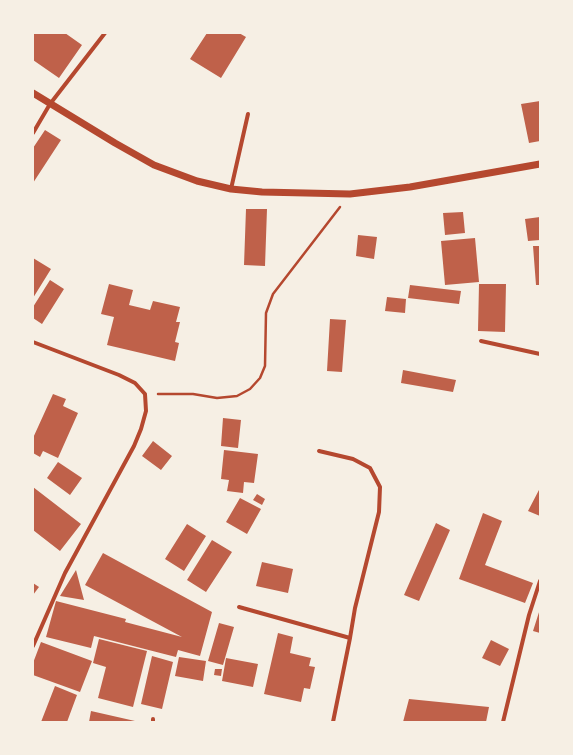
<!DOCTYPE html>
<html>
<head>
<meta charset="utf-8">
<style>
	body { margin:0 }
	#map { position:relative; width:573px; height:755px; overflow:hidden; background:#f6efe4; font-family:"Roboto Serif",serif }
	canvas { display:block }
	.frame { position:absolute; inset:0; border:34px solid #f6efe4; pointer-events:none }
</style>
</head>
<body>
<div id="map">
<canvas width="573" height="755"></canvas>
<div class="frame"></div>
</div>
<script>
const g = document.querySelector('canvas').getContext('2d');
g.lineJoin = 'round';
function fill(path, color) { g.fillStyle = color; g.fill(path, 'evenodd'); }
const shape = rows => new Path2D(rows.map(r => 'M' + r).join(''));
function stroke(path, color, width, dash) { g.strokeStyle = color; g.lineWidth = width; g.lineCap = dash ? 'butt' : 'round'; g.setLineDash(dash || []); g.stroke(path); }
fill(shape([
	[33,33,65,33,82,45,59,78,33,60],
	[207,33,239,33,246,37,221,78,190,59],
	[540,101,540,141,529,143,521,104],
	[45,130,61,140,33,183,33,148],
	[246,209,267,209,265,266,244,265],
	[463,212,465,233,445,235,443,213],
	[540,217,540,240,528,241,525,219],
	[358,235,377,237,374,259,356,256],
	[475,238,479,282,445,285,441,241],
	[533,246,540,246,540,285,536,285],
	[33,258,51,269,33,298],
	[50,280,64,289,42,324,33,318,33,307],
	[109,284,133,290,129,305,150,310,153,301,180,307,176,322,180,322,175,342,179,343,175,361,107,345,114,317,101,314],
	[479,284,506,284,505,332,478,331],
	[410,285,461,291,459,304,408,298],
	[387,297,406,299,405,313,385,311],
	[330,319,346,320,342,372,327,371],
	[403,370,456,380,453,392,401,383],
	[53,394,66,399,63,406,78,413,58,458,43,451,40,457,33,453,33,438],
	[223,418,241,420,238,448,221,446],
	[153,441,172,456,161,470,142,456],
	[224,450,258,454,254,483,244,482,243,493,227,491,229,480,221,479],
	[58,462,82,478,70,495,47,478],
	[33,487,81,524,60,551,33,530],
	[540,488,540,516,528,511],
	[257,494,265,499,262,505,253,500],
	[240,498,261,509,247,534,226,522],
	[483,513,502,521,485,565,533,583,525,603,459,579],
	[436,523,450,530,419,601,404,595],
	[187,524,206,536,184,571,165,559],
	[212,540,232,552,206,592,187,580],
	[103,553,212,612,200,656,178,650,176,657,94,636,91,648,46,637,56,601,126,619,125,622,182,637,85,585],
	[262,562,293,569,288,593,256,586],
	[76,570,84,600,60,596],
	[33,583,39,587,33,595],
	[540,609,540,633,533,631],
	[219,623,234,627,223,665,208,661],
	[278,633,293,637,290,653,311,658,309,666,315,667,310,689,304,688,301,702,264,694],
	[99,639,147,651,133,707,98,698,106,667,93,663],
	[491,640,509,649,500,666,482,658],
	[41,642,92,661,80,692,33,675,33,663],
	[152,656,173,662,162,709,141,704],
	[179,657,206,661,203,681,175,676],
	[226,658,258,664,253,687,222,681],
	[215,669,222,669,221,676,214,675],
	[55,686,77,695,67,722,41,722],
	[409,699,489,707,486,722,403,722],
	[91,711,135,721,134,722,89,722]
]), '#bf614a');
stroke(shape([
	[158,394,193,394,217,398,237,396,250,389,260,378,265,366,266,313,273,294,340,207]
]), '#b5482f', 2.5);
stroke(shape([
	[33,133,50,104,105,33],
	[231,189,248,114],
	[481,341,540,354],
	[33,342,119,375,135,383,145,394,146,411,141,429,134,446,65,573,33,646],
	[319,451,353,459,370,468,380,487,379,512,355,608,350,638,333,722],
	[239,607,350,638],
	[153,722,153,719],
	[503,722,529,615,540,581]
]), '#b5482f', 4);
stroke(shape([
	[33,93,115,143,154,165,197,181,231,189,262,192,350,194,410,187,540,164]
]), '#b5482f', 7);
</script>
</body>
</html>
